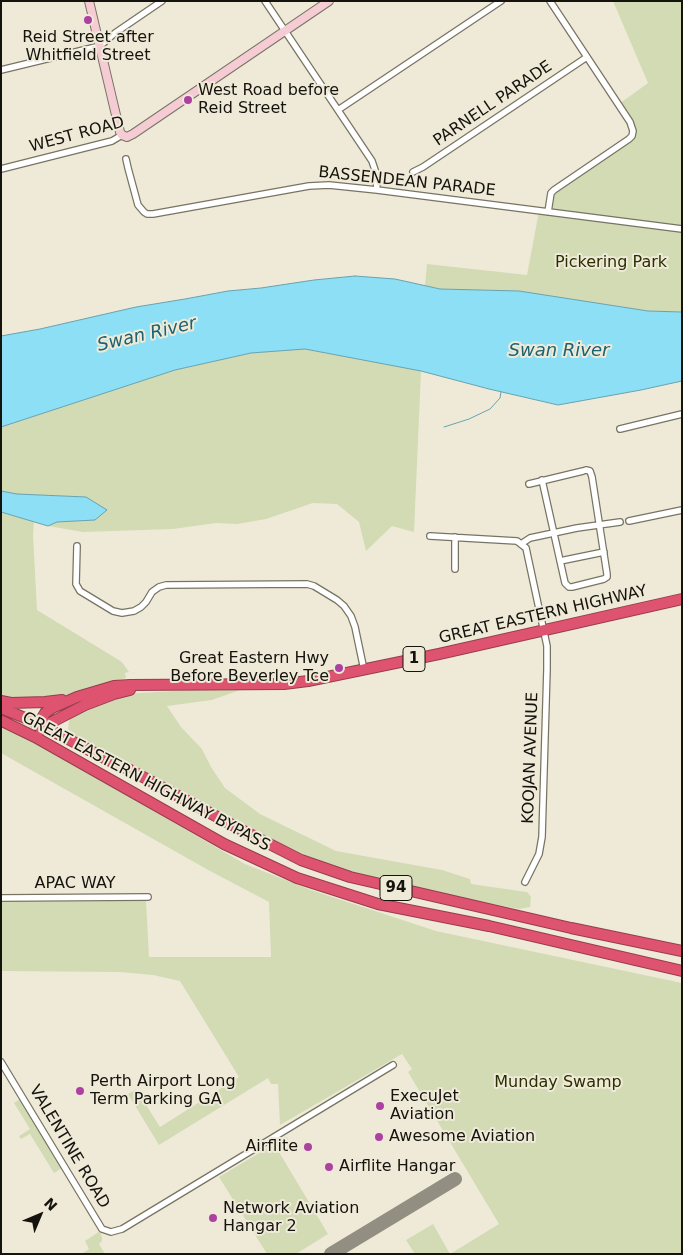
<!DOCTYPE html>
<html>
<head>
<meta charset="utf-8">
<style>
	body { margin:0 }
	#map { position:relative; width:683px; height:1255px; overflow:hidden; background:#efead8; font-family:"DejaVu Sans",sans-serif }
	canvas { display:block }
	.frame { position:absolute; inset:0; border:2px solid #15130d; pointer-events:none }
	.north { position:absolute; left:15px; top:1190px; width:50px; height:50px; -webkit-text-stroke:4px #efead8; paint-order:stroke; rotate:45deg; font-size:14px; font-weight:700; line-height:20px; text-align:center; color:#15130d }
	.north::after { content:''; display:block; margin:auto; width:18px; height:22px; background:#15130d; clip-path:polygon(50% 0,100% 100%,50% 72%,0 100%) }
</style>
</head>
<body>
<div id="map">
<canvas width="683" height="1255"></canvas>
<div class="frame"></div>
<div class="north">N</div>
</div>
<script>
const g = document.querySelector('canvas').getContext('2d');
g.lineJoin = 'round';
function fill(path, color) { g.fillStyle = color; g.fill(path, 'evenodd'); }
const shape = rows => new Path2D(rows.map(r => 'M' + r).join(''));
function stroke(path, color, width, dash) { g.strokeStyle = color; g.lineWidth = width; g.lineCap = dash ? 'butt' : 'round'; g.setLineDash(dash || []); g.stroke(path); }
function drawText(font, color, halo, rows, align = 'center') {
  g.font = font + ' "DejaVu Sans",sans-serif'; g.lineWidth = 4; g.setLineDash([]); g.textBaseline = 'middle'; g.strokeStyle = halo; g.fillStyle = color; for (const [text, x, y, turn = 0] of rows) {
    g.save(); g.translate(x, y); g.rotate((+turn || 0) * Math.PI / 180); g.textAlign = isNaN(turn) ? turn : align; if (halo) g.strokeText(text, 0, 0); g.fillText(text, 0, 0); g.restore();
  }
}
fill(shape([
	[613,1,682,1,682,312,648,311,519,291,440,289,425,286,427,264,527,275,539,211,548,211,551,193,629,139,633,131,619,104,648,83],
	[305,349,421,371,414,532,392,526,366,551,359,522,337,504,313,503,266,519,237,524,216,523,173,529,83,532,48,526,57,522,95,520,86,497,17,494,1,491,1,427,175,370,251,353],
	[1,512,34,522,33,534,37,610,122,662,129,672,125,673,126,678,72,694,43,700,14,700,1,697],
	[192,690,240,690,212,700,167,706,181,727,202,749,211,767,225,788,260,814,336,851,442,870,470,879,471,884,527,892,531,897,530,907,519,909,393,885,345,872,314,859,235,823,76,738,68,729,69,721,73,714,109,699,138,693],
	[1,725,18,731,123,790,126,795,245,864,311,890,436,931,682,983,682,1254,415,1254,406,1240,433,1224,450,1254,499,1224,408,1072,412,1069,402,1054,280,1125,278,1084,271,1084,268,1078,159,1145,128,1094,136,1089,160,1127,239,1077,180,981,153,975,120,972,1,971,1,902,146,901,149,957,271,957,269,902,210,871,1,753],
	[20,1099,62,1168,54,1173,30,1134,21,1139,19,1136,30,1129,14,1103],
	[286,1137,288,1139,276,1147,328,1234,296,1254,267,1254,219,1177],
	[100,1231,102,1238,102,1241,99,1244,105,1254,81,1254,89,1249,85,1241]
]), '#d3dbb5');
const water = shape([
	[355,276,395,279,440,289,519,291,648,311,682,312,682,381,641,390,558,405,489,389,421,371,305,349,251,353,175,370,1,427,1,336,40,329,136,307,185,299,228,291,261,288,314,280,355,276],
	[1,491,17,494,86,497,107,510,95,520,57,522,48,526,1,512,1,491]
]);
fill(water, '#8cdff4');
stroke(water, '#68a2af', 1);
stroke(shape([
	[444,427,469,419,490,409,500,398,501,392]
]), '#68a2af', 1);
stroke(shape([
	[331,1254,455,1179]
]), '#928e82', 14);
const street = shape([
	[265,1,372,161,376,173,377,190],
	[1,70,100,46,115,33,162,1],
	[338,110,501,1],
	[126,159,128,168,138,205,144,212,147,214,153,214,309,186,329,185,377,190,682,229],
	[1,169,112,141,122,135],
	[413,172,423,167,587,57],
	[548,212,551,193,554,190,629,139,632,136,633,131,630,122,550,1],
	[620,429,682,414],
	[529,484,583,471,586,470,590,471,592,477,607,574,607,577,604,579,572,587,569,587,565,583,542,480],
	[629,521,682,510],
	[430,536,517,541,526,548,547,646,547,669,542,837,539,854,525,882],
	[455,537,455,569],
	[521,544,530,538,577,528,620,522],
	[77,546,76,584,80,591,113,611,122,613,134,611,141,607,146,602,152,592,159,587,166,585,307,584,314,586,337,600,344,606,351,616,355,627,364,670],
	[560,561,604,552],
	[1,898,148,897],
	[1,1062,102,1229,111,1232,122,1229,393,1065]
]);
const secondary = shape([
	[89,1,120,132,122,135,127,137,133,134,329,1]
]);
const highway = shape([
	[1,701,11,703,45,702,62,700],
	[1,708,30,720,68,739,106,759,130,770,234,826,301,860,350,877,571,928,682,951],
	[2,721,35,737,224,844,297,878,378,904,489,926,682,971],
	[39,726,50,723,85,705,114,694,130,690],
	[41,730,42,718,45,713,52,708,77,697,114,686,130,685,284,684,308,681,439,654,682,599]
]);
stroke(street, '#787463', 8);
stroke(secondary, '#787463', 10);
stroke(highway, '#973d4d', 12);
stroke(street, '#fff', 5.5);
stroke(secondary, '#f5cbd4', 8);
stroke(highway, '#dd5370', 10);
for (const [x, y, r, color] of [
	[88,20,5,"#ac41a2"],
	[188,100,5,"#ac41a2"],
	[339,668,5,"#ac41a2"],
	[80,1091,5,"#ac41a2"],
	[380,1106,5,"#ac41a2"],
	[379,1137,5,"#ac41a2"],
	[308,1147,5,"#ac41a2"],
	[329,1167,5,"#ac41a2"],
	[213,1218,5,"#ac41a2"]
]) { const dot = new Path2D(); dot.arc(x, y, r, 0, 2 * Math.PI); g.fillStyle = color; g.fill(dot); stroke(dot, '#efead8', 2); }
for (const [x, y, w] of [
	[414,659,22],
	[396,888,32]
]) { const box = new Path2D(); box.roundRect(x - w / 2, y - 12.5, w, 25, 4); g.fillStyle = '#efead8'; g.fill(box); stroke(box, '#15130d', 1); }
drawText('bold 15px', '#15130d', null, [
	["1",414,659],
	["94",396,888]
]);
drawText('16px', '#15130d', '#efead8', [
	["Reid Street after",88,38,"center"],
	["Whitfield Street",88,56,"center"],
	["West Road before",198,91],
	["Reid Street",198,109],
	["Great Eastern Hwy",329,659,"right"],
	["Before Beverley Tce",329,677,"right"],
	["Perth Airport Long",90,1082],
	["Term Parking GA",90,1100],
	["ExecuJet",390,1097],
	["Aviation",390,1115],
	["Awesome Aviation",389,1137],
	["Airflite",298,1147,"right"],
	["Airflite Hangar",339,1167],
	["Network Aviation",223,1209],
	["Hangar 2",223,1227]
], 'left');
drawText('16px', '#15130d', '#efead8', [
	["PARNELL PARADE",493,104,-34],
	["WEST ROAD",77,135,-15],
	["BASSENDEAN PARADE",407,182,6],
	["GREAT EASTERN HIGHWAY",543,615,-13],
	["KOOJAN AVENUE",531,758,-88],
	["GREAT EASTERN HIGHWAY BYPASS",146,782,28],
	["APAC WAY",75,884],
	["VALENTINE ROAD",69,1147,59]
]);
drawText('16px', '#292f00', '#efead8', [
	["Pickering Park",611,263],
	["Munday Swamp",558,1083]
]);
drawText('italic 18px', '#1e6170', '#efead8', [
	["Swan River",147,335,-13],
	["Swan River",559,351]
]);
</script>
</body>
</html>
